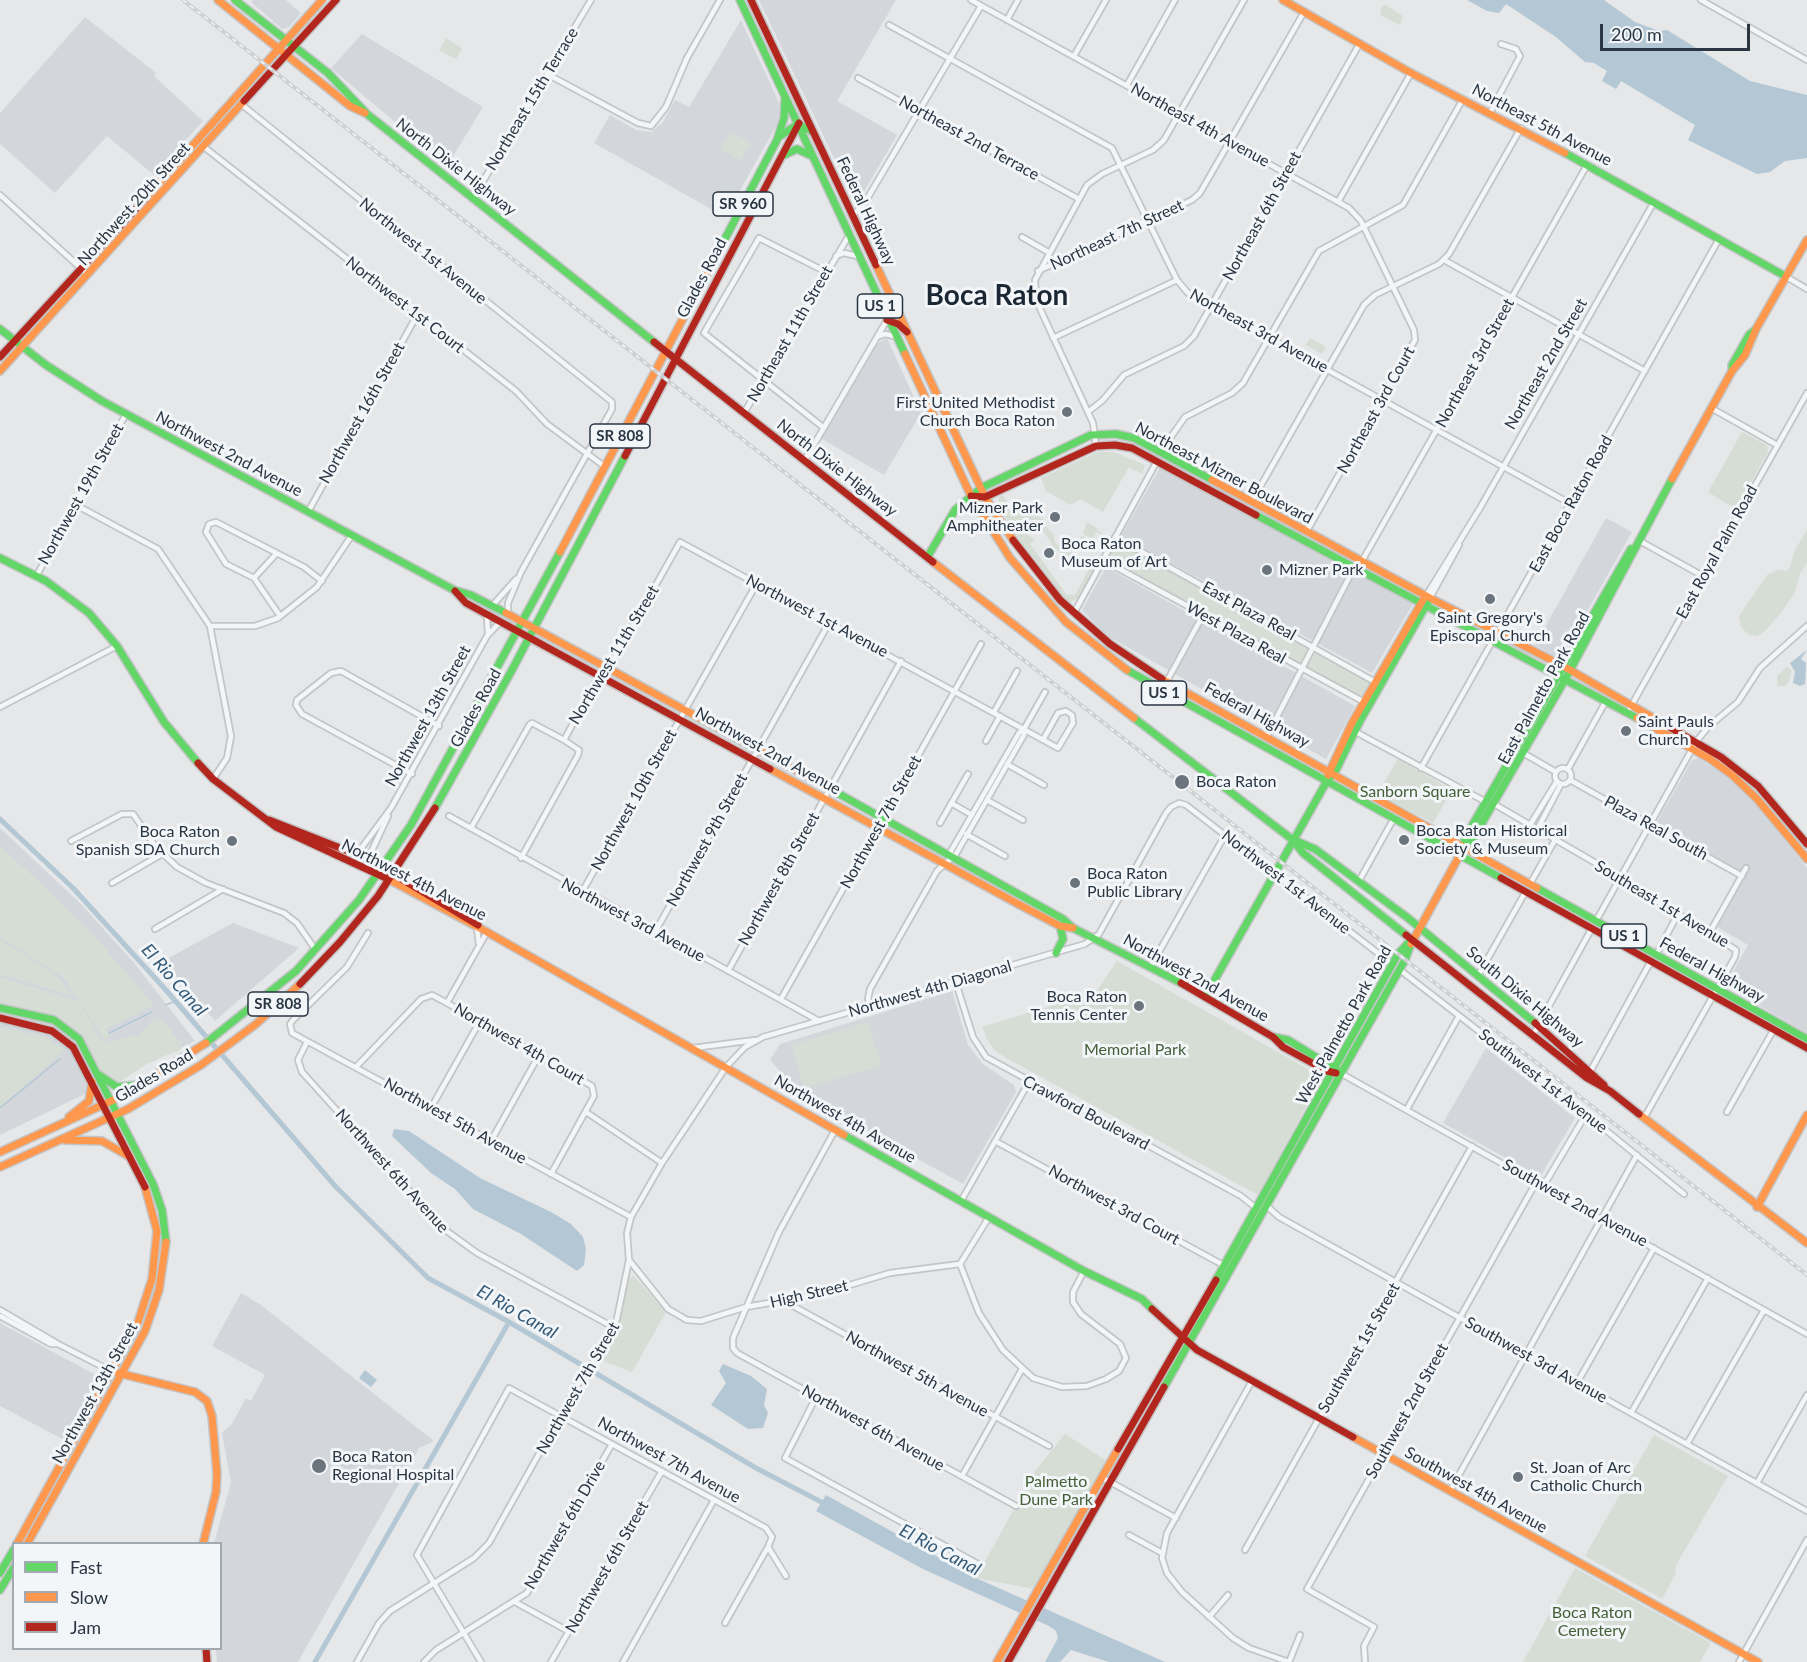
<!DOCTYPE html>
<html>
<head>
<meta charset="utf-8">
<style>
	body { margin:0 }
	#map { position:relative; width:1807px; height:1662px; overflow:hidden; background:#e5e7e9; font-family:Lato,sans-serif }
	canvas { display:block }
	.legend { position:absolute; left:12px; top:1542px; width:210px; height:108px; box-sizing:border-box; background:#f3f6f8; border:2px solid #a3a9b0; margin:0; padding:8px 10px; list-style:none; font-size:18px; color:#2a3643 }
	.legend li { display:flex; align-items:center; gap:12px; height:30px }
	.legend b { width:30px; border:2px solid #a3a9b0 }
	.scale { position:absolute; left:1600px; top:24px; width:150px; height:27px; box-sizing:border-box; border:3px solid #2a3643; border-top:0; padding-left:8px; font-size:18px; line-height:21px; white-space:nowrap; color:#2a3643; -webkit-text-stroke:4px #f3f6f8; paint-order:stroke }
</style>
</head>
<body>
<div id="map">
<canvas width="1807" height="1662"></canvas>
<ul class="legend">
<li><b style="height:8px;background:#63d668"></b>Fast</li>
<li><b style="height:8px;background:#ff974d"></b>Slow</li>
<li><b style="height:8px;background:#b3261e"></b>Jam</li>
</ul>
<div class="scale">200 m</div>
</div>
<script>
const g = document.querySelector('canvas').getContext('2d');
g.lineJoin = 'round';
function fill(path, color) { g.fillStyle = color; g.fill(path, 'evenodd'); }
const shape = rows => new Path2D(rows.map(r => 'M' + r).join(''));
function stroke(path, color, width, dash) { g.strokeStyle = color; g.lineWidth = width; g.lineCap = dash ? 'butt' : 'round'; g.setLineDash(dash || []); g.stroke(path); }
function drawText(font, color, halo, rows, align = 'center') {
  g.font = font + ' Lato,sans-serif'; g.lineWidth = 6; g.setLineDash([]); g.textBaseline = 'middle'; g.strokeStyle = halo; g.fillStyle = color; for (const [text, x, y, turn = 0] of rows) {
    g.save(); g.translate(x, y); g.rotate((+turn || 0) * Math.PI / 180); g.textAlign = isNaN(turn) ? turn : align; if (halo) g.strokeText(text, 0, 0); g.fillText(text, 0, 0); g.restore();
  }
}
fill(shape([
	[253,0,286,0,301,13,289,27,282,29,251,2],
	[759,0,896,0,837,101,897,135,859,200,844,179],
	[85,17,156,73,154,76,203,121,154,175,107,136,55,193,0,144,0,113],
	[741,20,780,105,778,123,725,217,594,143,610,115,636,130,651,132,663,122,675,100,689,107],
	[362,34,483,107,447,166,331,68],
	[887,338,921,413,884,475,822,439,877,344],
	[1161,466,1413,604,1372,673,1121,536],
	[1606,518,1632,532,1560,659,1535,645],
	[1106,567,1355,706,1326,759,1106,635,1082,610],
	[1698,758,1728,777,1747,794,1807,868,1807,1033,1725,986,1748,945,1717,927,1745,878,1654,827,1692,760],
	[0,828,82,905,135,964,195,1041,0,1135],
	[233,923,299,948,215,1021,163,961],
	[952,991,968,1045,983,1064,1014,1085,1016,1092,963,1184,800,1094,770,1060,780,1044],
	[1486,1048,1575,1118,1540,1177,1443,1123],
	[241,1293,261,1305,434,1441,419,1448,298,1662,217,1662,216,1649,220,1648,220,1544,214,1543,231,1483,222,1433,232,1424,246,1398,251,1401,265,1375,212,1346],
	[0,1323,101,1378,66,1441,0,1406]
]), '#d3d7dc');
fill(shape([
	[1386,5,1403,16,1400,25,1380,15,1382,6],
	[446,38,462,48,456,59,439,50],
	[730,132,751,143,741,161,731,155,733,151,730,155,720,149],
	[1310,338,1326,347,1322,354,1306,345],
	[1742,432,1767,445,1768,452,1736,509,1708,492],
	[1098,452,1114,452,1145,465,1142,474,1129,467,1103,512,1081,499,1070,505,1046,491,1041,478],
	[1002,494,1011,507,1015,504,1045,520,1043,524,1054,534,1055,543,1093,564,1091,567,1095,570,1076,600,1068,602,1064,599,1041,573,998,506,999,497],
	[1029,519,1038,524,1054,547,1063,554,1060,557,1064,562,1072,557,1090,567,1075,595,1067,595,1030,544,1035,539,1022,532],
	[1087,522,1094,526,1103,535,1096,532,1093,539,1083,534],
	[1807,530,1807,563,1800,574,1795,592,1781,613,1765,631,1757,636,1749,635,1741,627,1739,616,1767,575,1777,570,1787,571,1790,567,1795,550],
	[1082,536,1092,541,1088,548,1093,553,1074,546],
	[1120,544,1367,679,1371,685,1364,695,1358,696,1110,561,1109,554,1113,546],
	[1787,667,1792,671,1789,681,1786,686,1778,686,1777,676],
	[1398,759,1452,790,1433,823,1378,794],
	[0,845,89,930,154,1005,106,1029,110,1037,105,1040,63,977,0,937],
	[0,940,54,973,75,997,0,974],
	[1117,961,1322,1077,1258,1195,1008,1059,995,1051,987,1039,982,1027,1096,992],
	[0,977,78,1001,103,1042,138,1035,153,1020,161,1018,181,1043,182,1047,179,1051,155,1059,116,1084,103,1075,85,1040,68,1023,46,1013,0,1004],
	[869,1022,881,1066,804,1088,791,1045],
	[0,1027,46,1037,65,1050,0,1107],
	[634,1276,666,1312,632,1372,600,1360,618,1325,629,1278],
	[1065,1434,1107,1461,1034,1589,976,1578,1035,1471],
	[1654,1435,1728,1476,1676,1565,1675,1575,1662,1599,1585,1556],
	[1575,1568,1711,1643,1700,1662,1523,1662]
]), '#d6ddd5');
fill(shape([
	[1467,0,1604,0,1635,22,1659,31,1667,30,1750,81,1807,95,1807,158,1785,161,1770,172,1757,174,1688,140,1695,125,1621,81,1616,89,1602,81,1607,71,1594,63,1585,62,1556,37,1506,4,1499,13,1487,11],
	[1807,650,1801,659,1806,663,1805,684,1800,686,1793,683,1795,672,1790,663],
	[394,1129,409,1131,480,1178,551,1212,571,1224,583,1237,586,1249,584,1265,577,1271,521,1234,473,1209,455,1189,431,1173,392,1136],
	[723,1364,751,1376,767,1389,764,1405,768,1413,763,1428,748,1429,711,1405,726,1383,719,1371],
	[365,1370,377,1380,371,1387,359,1378],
	[826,1495,976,1578,1165,1662,1109,1662,1071,1650,1060,1662,1045,1662,1058,1638,1056,1631,1049,1626,923,1569,816,1511]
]), '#b3c7d4');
stroke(shape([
	[166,1005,175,1001],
	[109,1033,152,1012],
	[0,1108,60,1059]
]), '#b3c7d4', 1.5);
stroke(shape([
	[0,819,73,888,165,989,336,1187,428,1278,509,1322,756,1468,827,1505],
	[315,1662,509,1322]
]), '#b3c7d4', 5);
const street = shape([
	[971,0,1349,208,1361,221,1414,330,1415,340,1307,531],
	[1701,0,1807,60],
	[1007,20,1018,0],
	[889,25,1112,148,1177,280,1188,293,1571,504],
	[1074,56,1106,0],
	[547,74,638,123,651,126,666,107,687,58,720,0],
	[858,78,1079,199],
	[1127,85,1175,0],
	[241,104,612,402,612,409,521,572,508,603,508,614],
	[1491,111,1520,56,1516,49,1501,44],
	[204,147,516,391,547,424,604,466],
	[0,195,84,271],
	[473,198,591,0],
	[1338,202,1411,73],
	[853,215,864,204,981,6],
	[1022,237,1048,252],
	[836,256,844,253,857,256],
	[1444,260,1645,371],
	[1038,271,1192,200,1200,193,1304,12],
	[1785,276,1807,289],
	[877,337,885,334,894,336],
	[1053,338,1177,280],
	[1711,408,1777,445],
	[1088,412,1103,400,1124,375,1184,346,1194,336,1360,43],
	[744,413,848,237],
	[824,428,704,333,759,238,826,272],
	[1096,446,1093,423,1036,300,1035,280,1087,185,1102,174,1153,150,1164,140,1244,0],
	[1161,451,1185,417,1232,393,1243,383,1319,251,1403,205,1463,99],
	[805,460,887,320],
	[1252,501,1364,305,1375,295,1439,264,1449,254,1521,128],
	[76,505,158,549,210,626,231,736,227,758,213,779],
	[308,512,417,315],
	[1115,537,1377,683],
	[1638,540,1703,576],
	[1103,560,1366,703],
	[1362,561,1587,165],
	[37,575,126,414],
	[254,578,277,553],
	[1426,596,1480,508,1654,202],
	[1430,598,1459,545],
	[492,606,516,579],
	[1074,613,1157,461],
	[280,616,254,578,226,564,206,532,209,524,216,522,304,567,322,581],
	[487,616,488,634],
	[210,626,255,626,278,618,317,587,352,535],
	[1167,681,1203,615],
	[0,707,117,646],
	[1630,708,1807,393],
	[994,712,1017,671],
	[1354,731,1486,802],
	[1267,736,1354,568],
	[564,740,595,683,613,661,680,542,1058,748,1073,723,1072,715,1066,711,1058,713,1043,740],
	[986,741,1000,716],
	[1523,753,1556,772],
	[1007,764,1044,785],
	'1555 776a8 8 0 1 1 16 0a8 8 0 1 1-16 0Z',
	[1421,768,1719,239],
	[1568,769,1606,701],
	[412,774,302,714,296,705,297,700,331,673,341,671,439,726],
	[1570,780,1742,876],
	[987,800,1023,820],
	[951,803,972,815],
	[1494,804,1606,869,1736,950,1735,957,1644,1118],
	[449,816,819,1021],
	[940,823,968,774],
	[1530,825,1557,781],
	[471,828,530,724,532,723,564,740,579,750,578,755,521,858],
	[1537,830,1561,784],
	[966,834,1005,856],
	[71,841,122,814,133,814,156,847,177,867,206,883,284,913,297,923,315,949],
	[357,854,391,808,487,636,501,621],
	[950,858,951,851,1019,733,1024,729],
	[368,859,388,816],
	[1359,881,1394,818],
	[112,883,162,854],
	[1530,884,1555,840],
	[582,892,757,583],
	[1596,921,1696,742,1708,727,1738,702,1760,668,1807,626],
	[155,929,223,889],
	[477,929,479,944],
	[655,932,829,623],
	[1710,932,1746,868],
	[368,933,347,967,293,1020,290,1024,292,1033,631,1217],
	[1656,955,1678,914],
	[1151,966,1225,835],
	[1400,970,1586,1114,1684,1194],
	[728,971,901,661],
	[1479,974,1526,891],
	[956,983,973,1037,986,1057,1241,1196,1256,1208],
	[781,999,981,644],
	[447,1003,487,932],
	[870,1007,868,999,870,989,937,871,956,854,1024,735,1024,729,1045,692],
	[1534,1033,1592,928],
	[307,1042,298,1060,302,1072,444,1229,477,1253,615,1328],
	[693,1048,755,1040],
	[356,1067,421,999,432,995,447,1003,592,1086,594,1096,551,1174],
	[1591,1070,1651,961],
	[1342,1074,1807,1334],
	[431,1108,480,1021],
	[1407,1109,1459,1016],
	[586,1112,662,1163],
	[1727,1112,1774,1029],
	[835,1130,779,1232,733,1338,733,1348,737,1353,1016,1506],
	[491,1141,539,1055],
	[995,1141,1225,1266],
	[961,1201,1029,1082],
	[1267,1206,1279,1217,1807,1511],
	[629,1260,668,1309,687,1320,701,1321,746,1307,816,1295,890,1273,960,1264,989,1217],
	[960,1264,979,1313,1003,1350,1033,1378,1062,1387,1087,1386,1106,1379,1119,1371,1126,1358,1120,1344,1081,1314,1073,1302,1073,1292,1084,1271],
	[784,1301,1049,1446],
	[0,1310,58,1344,113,1372],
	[0,1316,51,1344,58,1344],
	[1252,1381,1167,1533,1162,1558,1167,1573,1182,1592,1233,1638,1249,1648,1289,1662],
	[1577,1383,1654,1248],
	[816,1397,785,1458,978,1564],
	[1631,1413,1708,1278],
	[1687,1444,1764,1310],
	[962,1476,1022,1369],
	[1101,1477,1176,1518],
	[1757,1483,1807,1395],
	[1450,1491,1637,1155],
	[1129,1535,1162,1553],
	[1245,1550,1472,1146],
	[515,1602,568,1631],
	[1209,1617,1228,1595],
	[725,1623,768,1547],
	[357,1662,379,1623,390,1611,474,1558,489,1543,577,1386,615,1328,629,1260,627,1233,631,1217,662,1163,726,1067,745,1047,763,1037,1085,944,1099,934,1166,813,1171,807,1179,803,1186,805,1392,964],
	[424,1662,436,1650,527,1593,612,1444],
	[481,1662,417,1555,509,1388,766,1528,772,1537,768,1547,786,1576],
	[551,1662,662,1471],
	[623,1662,714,1500],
	[1289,1662,1300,1635],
	[1365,1662,1364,1646,1374,1627,1307,1589,1534,1186,1547,1180,1586,1114],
	[1739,1662,1807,1540]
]);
const fast = shape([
	[235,0,328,73,367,114,654,342],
	[740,0,905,354],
	[780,136,798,124,813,132],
	[1565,153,1785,276],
	[784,155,797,149,810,155],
	[708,271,777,140,784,118,785,99],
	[876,294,886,302,895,303],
	[0,329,46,365,102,401,454,590,471,595,506,613],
	[1732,371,1732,365,1749,335,1755,330],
	[1256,515,1637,718],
	[928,556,955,510,981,488,1091,435,1116,434,1134,438,1212,480],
	[0,558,46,581,89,613,117,646,164,722,198,763],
	[1127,670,1501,878],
	[1134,718,1293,840,1303,853,1406,935],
	[834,791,1063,919,1073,928,1181,983],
	[435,808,512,670,625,456],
	[1294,840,1315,849,1408,918,1535,1023],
	[1466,843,1471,842,1566,678,1672,479],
	[1464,847,1465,838,1631,549],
	[1537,888,1807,1039],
	[1056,953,1063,939,1060,926],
	[1205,997,1327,781,1336,770,1360,721,1428,602],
	[0,1008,54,1020,79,1039,153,1184,162,1210,166,1242],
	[1273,1037,1288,1040,1337,1070],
	[206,1043,296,971,359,900,411,825,560,552],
	[99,1075,117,1087,137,1085],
	[844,1135,1084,1271,1142,1299,1152,1309],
	[1216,1280,1398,954,1412,939],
	[1164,1387,1405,960,1411,944],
	[0,1573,14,1549],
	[0,1590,14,1567]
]);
const slow = shape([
	[218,0,350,106,365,113],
	[1283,0,1411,73,1565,153],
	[146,198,322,0],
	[876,265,985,497,1013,540],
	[905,354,971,496,1010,558,1066,622,1127,670],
	[0,371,244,101],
	[1672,479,1732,371,1745,355,1756,329,1807,240],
	[1212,480,1430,598,1563,666,1671,728],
	[560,552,708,271],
	[933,562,1134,718],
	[506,613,834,791],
	[1162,679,1537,888],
	[1637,718,1710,759,1732,775,1757,799,1807,859],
	[770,769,1020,905,1060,926,1073,928],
	[1328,775,1352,723,1423,600],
	[388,879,487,932,844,1135],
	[1411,944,1462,851],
	[1639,1114,1807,1243],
	[69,1117,89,1101,92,1082],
	[65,1140,102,1141,130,1157],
	[0,1152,122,1096,206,1043],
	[0,1167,128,1109,201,1065,256,1024,300,984],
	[1757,1207,1807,1115],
	[118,1373,195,1392,207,1401,212,1416,217,1474,216,1492,203,1544],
	[1353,1437,1758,1662],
	[17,1544,137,1325,152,1279,157,1231,145,1187],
	[27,1544,145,1331,159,1290,166,1242],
	[997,1662,1118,1449]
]);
const jam = shape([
	[751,0,876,265],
	[244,101,336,0],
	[887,320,898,324,907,332],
	[654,342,933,562],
	[0,357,146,198],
	[625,456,799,123],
	[971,496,985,497,1096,446,1115,445,1132,448,1256,515],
	[1013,540,1060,600,1110,644,1162,679],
	[455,591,466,603,770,769],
	[1671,728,1721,757,1758,786,1807,844],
	[198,763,213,779,276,827,388,879],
	[269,820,368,859,478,925],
	[1501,878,1807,1048],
	[1406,935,1587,1078,1610,1091,1639,1114],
	[1181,983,1273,1037,1283,1047,1327,1071,1336,1073],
	[300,984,340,942,378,896,435,808],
	[0,1018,52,1031,73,1047,145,1187],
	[1535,1023,1604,1085],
	[1152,1309,1197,1350,1353,1437],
	[1118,1449,1216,1280],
	[206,1648,207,1662],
	[1008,1662,1164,1387]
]);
stroke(street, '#c3c5c7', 8);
stroke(fast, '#c3c5c7', 10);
stroke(slow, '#c3c5c7', 10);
stroke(jam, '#c3c5c7', 10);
stroke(street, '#f4f5f6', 4.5);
stroke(fast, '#63d668', 7);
stroke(slow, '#ff974d', 7);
stroke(jam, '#b3261e', 7);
const rail = shape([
	[183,0,1807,1275]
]);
stroke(rail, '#cdcfd1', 4);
stroke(rail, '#f3f6f8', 1.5, [4.5]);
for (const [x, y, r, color] of [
	[1067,412,6,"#6b747d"],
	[1055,517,6,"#6b747d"],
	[1049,553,6,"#6b747d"],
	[1267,570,6,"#6b747d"],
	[1490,599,6,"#6b747d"],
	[1626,731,6,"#6b747d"],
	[1182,782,8,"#6b747d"],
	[1404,840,6,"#6b747d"],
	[232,841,6,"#6b747d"],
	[1075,883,6,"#6b747d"],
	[1139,1006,6,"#6b747d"],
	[319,1466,8,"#6b747d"],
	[1518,1477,6,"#6b747d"]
]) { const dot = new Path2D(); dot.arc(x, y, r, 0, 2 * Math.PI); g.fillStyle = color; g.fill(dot); stroke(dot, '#f3f6f8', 2); }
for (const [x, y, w] of [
	[743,204,60],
	[880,306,45],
	[620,436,60],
	[1164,693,45],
	[1624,936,45],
	[278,1004,60]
]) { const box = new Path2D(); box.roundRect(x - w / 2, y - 12, w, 24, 4.5); g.fillStyle = '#f3f6f8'; g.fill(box); stroke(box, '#2a3643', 1.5); }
drawText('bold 15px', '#2a3643', null, [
	["SR 960",743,204],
	["US 1",880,306],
	["SR 808",620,436],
	["US 1",1164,693],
	["US 1",1624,936],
	["SR 808",278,1004]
]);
drawText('16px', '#2a3643', '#f3f6f8', [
	["Northeast 15th Terrace",532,99,-59],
	["Northeast 4th Avenue",1200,125,29],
	["Northeast 5th Avenue",1542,125,28],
	["Northeast 2nd Terrace",969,138,29],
	["North Dixie Highway",456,167,38],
	["Northwest 20th Street",134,204,-48],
	["Federal Highway",866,211,65],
	["Northeast 6th Street",1262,216,-61],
	["Northeast 7th Street",1117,235,-25],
	["Northwest 1st Avenue",423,251,39],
	["Glades Road",702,278,-62],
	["Northwest 1st Court",405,305,38],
	["Northeast 3rd Avenue",1259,331,29],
	["Northeast 11th Street",790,334,-60],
	["Northeast 3rd Street",1475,363,-61],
	["Northeast 2nd Street",1546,364,-60],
	["Northeast 3rd Court",1376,410,-61],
	["Northwest 16th Street",362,413,-61],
	["Northwest 2nd Avenue",229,454,28],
	["North Dixie Highway",837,468,38],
	["Northeast Mizner Boulevard",1224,473,28],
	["Northwest 19th Street",81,494,-61],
	["East Boca Raton Road",1571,504,-61],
	["East Royal Palm Road",1717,552,-61],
	["East Plaza Real",1249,611,29],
	["Northwest 1st Avenue",817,616,28],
	["West Plaza Real",1236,633,29],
	["Northwest 11th Street",614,655,-59],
	["East Palmetto Park Road",1544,688,-61],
	["Glades Road",476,708,-61],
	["Federal Highway",1257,715,29],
	["Northwest 13th Street",428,716,-61],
	["Northwest 2nd Avenue",768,751,29],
	["Northwest 10th Street",634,800,-61],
	["Northwest 7th Street",881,822,-61],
	["Plaza Real South",1656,828,29],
	["Northwest 9th Street",707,840,-61],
	["Northwest 8th Street",779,879,-61],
	["Northwest 4th Avenue",414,880,27],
	["Northwest 1st Avenue",1286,882,38],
	["Southeast 1st Avenue",1662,904,31],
	["Northwest 3rd Avenue",633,920,28],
	["Federal Highway",1712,970,29],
	["Northwest 2nd Avenue",1196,978,29],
	["Northwest 4th Diagonal",930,989,-16],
	["South Dixie Highway",1525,997,40],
	["West Palmetto Park Road",1344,1025,-61],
	["Northwest 4th Court",519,1044,30],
	["Glades Road",154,1076,-31],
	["Southwest 1st Avenue",1543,1081,38],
	["Crawford Boulevard",1086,1113,28],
	["Northwest 4th Avenue",845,1119,30],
	["Northwest 5th Avenue",455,1121,29],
	["Northwest 6th Avenue",392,1171,48],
	["Southwest 2nd Avenue",1575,1203,29],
	["Northwest 3rd Court",1114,1205,29],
	["High Street",809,1294,-13],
	["Southwest 1st Street",1359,1348,-60],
	["Southwest 3rd Avenue",1536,1360,29],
	["Northwest 5th Avenue",917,1374,29],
	["Northwest 7th Street",578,1388,-60],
	["Northwest 13th Street",95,1393,-61],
	["Southwest 2nd Street",1407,1411,-61],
	["Northwest 6th Avenue",873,1428,29],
	["Northwest 7th Avenue",669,1460,29],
	["Southwest 4th Avenue",1476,1490,29],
	["Northwest 6th Drive",565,1525,-60],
	["Northwest 6th Street",607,1567,-60]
]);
drawText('16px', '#2a3643', '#f3f6f8', [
	["First United Methodist",1055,403,"right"],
	["Church Boca Raton",1055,421,"right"],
	["Mizner Park",1043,508,"right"],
	["Amphitheater",1043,526,"right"],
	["Boca Raton",1061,544],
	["Museum of Art",1061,562],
	["Mizner Park",1279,570],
	["Saint Gregory's",1490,618,"center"],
	["Episcopal Church",1490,636,"center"],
	["Saint Pauls",1638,722],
	["Church",1638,740],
	["Boca Raton",1196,782],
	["Boca Raton Historical",1416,831],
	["Society & Museum",1416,849],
	["Boca Raton",220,832,"right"],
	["Spanish SDA Church",220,850,"right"],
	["Boca Raton",1087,874],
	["Public Library",1087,892],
	["Boca Raton",1127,997,"right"],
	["Tennis Center",1127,1015,"right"],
	["Boca Raton",332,1457],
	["Regional Hospital",332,1475],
	["St. Joan of Arc",1530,1468],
	["Catholic Church",1530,1486]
], 'left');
drawText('16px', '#435f38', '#f3f6f8', [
	["Sanborn Square",1415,792],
	["Memorial Park",1135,1050],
	["Palmetto",1056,1482],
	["Dune Park",1056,1500],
	["Boca Raton",1592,1613],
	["Cemetery",1592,1631]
]);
drawText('italic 18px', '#345a78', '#f3f6f8', [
	["El Rio Canal",174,980,49],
	["El Rio Canal",517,1312,30],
	["El Rio Canal",940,1550,28]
]);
drawText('bold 28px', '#1c2734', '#f3f6f8', [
	["Boca Raton",997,296]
]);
</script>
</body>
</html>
